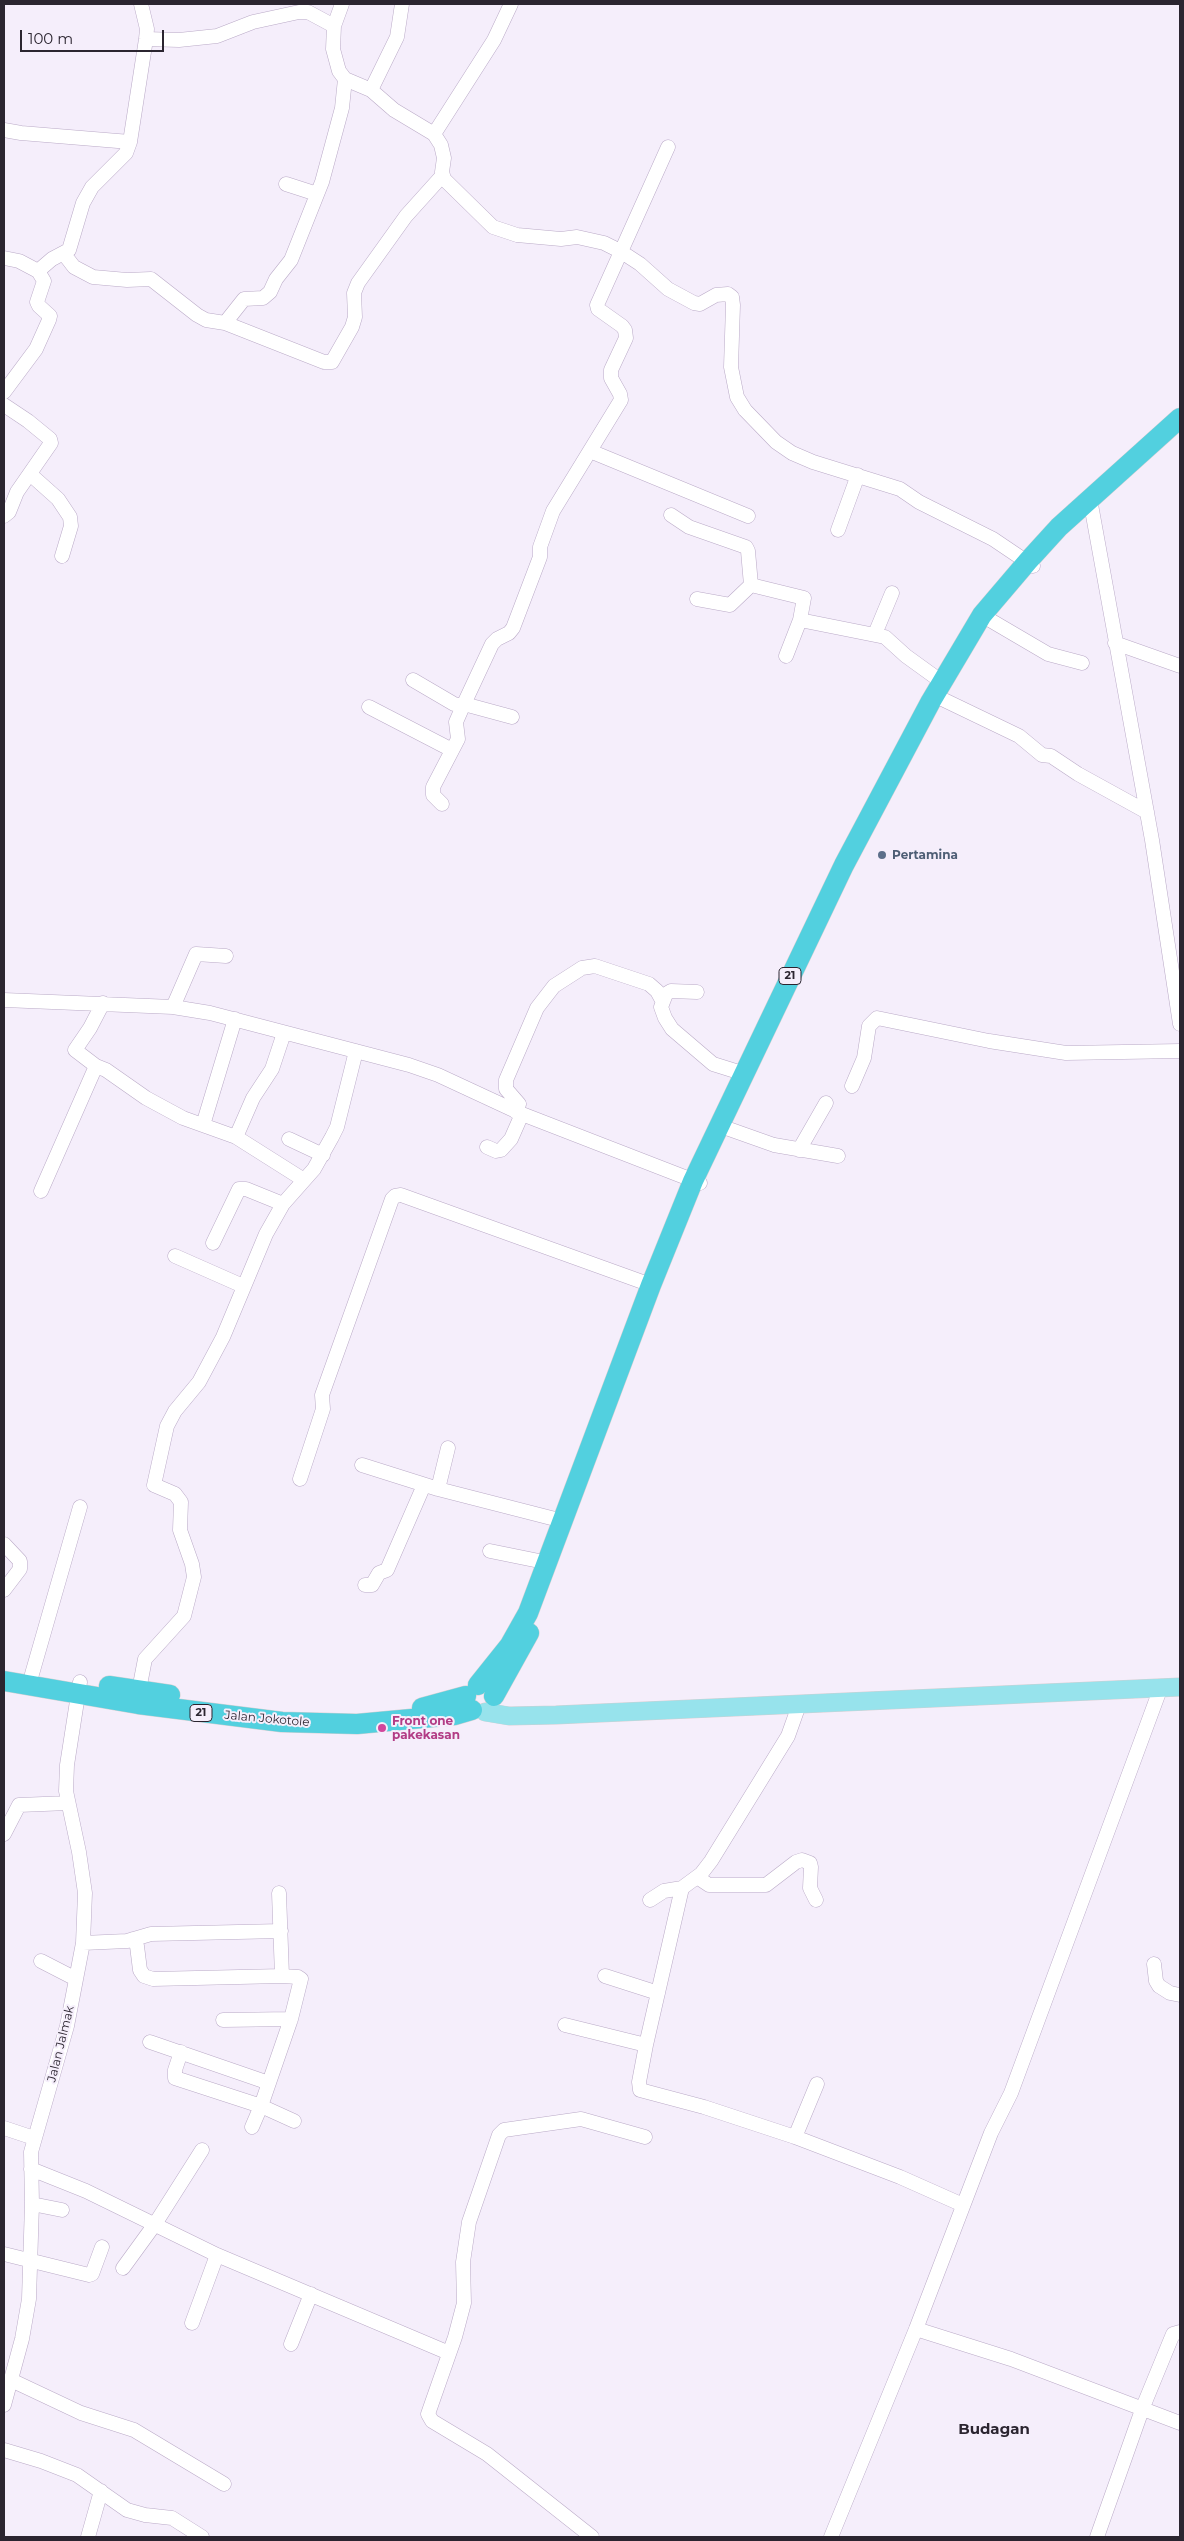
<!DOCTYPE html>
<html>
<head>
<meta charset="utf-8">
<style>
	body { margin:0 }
	#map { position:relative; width:1184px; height:2541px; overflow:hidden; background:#f5eefb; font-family:Montserrat,sans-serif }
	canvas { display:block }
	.frame { position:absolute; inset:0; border:5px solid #2b2530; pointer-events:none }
	.scale { position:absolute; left:20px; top:30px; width:144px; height:22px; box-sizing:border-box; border:2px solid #2b2530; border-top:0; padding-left:6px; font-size:15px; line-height:18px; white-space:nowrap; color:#2b2530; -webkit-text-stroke:4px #f5eefb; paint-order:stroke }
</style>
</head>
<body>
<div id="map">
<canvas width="1184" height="2541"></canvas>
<div class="frame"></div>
<div class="scale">100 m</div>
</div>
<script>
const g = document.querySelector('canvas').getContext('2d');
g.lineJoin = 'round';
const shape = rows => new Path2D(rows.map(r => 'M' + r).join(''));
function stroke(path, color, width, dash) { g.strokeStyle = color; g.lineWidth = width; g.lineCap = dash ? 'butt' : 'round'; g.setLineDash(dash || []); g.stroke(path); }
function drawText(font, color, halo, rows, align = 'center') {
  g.font = font + ' Montserrat,sans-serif'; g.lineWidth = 4; g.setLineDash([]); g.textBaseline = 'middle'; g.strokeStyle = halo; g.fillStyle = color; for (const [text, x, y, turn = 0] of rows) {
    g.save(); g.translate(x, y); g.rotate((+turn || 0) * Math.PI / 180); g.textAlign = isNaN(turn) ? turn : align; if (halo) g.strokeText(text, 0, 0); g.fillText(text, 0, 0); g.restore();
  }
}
const minor = shape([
	[342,4,334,26,333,49,339,71,345,79,371,90,394,110,434,134,441,145,444,158,442,172,444,179,493,227,517,235,561,239,577,237,604,243,620,251,640,264,668,289,694,303,700,304,716,295,728,294,732,297,733,305,731,367,737,397,745,410,776,442,792,453,813,462,900,489,919,502,993,539,1033,566],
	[146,39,179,40,217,36,253,22,299,12,308,12,334,26],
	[371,90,397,37,402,4],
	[4,130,21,133,130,142],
	[434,134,494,40,511,4],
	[286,184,317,194],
	[64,254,74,267,93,277,127,280,151,279,197,315,206,320,225,323,244,299,263,298,270,292,276,279,291,260,322,182,342,108,345,79],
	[4,258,19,261,38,271,52,259,69,250,83,203,92,187,126,153,130,142,146,39,147,29,141,4],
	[225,323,324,362,332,362,352,327,355,317,354,293,358,283,406,216,442,176],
	[4,392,36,349,49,320,50,316,39,306,37,302,44,281,38,271],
	[4,405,28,421,50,439,51,443,17,492,9,512,4,516],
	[590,451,748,516],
	[30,474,58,499,70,517,71,526,62,556],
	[1090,499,1152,840,1180,1024],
	[671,515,689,527,746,547,748,551,751,585,804,598,800,620,885,637,906,656,942,682],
	[838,530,858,475],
	[697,599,730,605,751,585],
	[990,620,1048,654,1082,663],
	[875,634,892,593],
	[1115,643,1180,666],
	[786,656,800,620],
	[413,680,454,704,463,706],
	[940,698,1019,736,1042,755,1051,756,1078,774,1147,812],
	[464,704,512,717],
	[369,707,452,750],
	[442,804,433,795,433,787,458,739,456,722,463,706,492,644,497,639,509,633,513,628,540,557,540,547,553,511,621,400,620,394,611,378,611,370,626,338,625,330,622,326,598,309,597,305,668,147],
	[697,992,671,991,666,994,661,1007,665,1018,672,1029,713,1064,745,1074],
	[4,1000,173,1007,210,1013,409,1065,438,1075,522,1114,700,1183],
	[173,1007,196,954,226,956],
	[96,1066,75,1050,90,1028,103,1003],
	[852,1086,864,1058,869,1026,877,1018,989,1041,1066,1053,1180,1051],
	[516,1112,519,1104,506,1089,506,1080,537,1008,554,986,582,968,595,966,649,984,657,991,662,1000],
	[203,1125,235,1019],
	[726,1128,774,1145,838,1156],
	[236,1137,253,1098,272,1069,284,1033],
	[289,1139,323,1155],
	[487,1147,496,1151,501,1150,511,1139,522,1114],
	[799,1150,826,1103],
	[41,1191,96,1066,106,1070,146,1098,183,1118,236,1137,304,1180],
	[213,1243,239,1189,246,1189,283,1204],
	[175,1256,243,1286],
	[362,1465,438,1489,563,1521],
	[300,1479,323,1409,322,1395,392,1199,395,1196,401,1195,651,1285],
	[438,1489,448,1448],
	[4,1544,20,1561,20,1569,4,1590],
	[490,1551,549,1563],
	[365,1585,372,1585,379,1573,387,1570,424,1485],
	[32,1674,80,1507],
	[139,1690,145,1659,184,1616,194,1577,192,1564,180,1530,181,1502,175,1494,154,1485,167,1426,175,1411,199,1382,223,1337,266,1234,283,1204,314,1169,332,1137,337,1127,356,1051],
	[799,1705,788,1736,711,1861,701,1874,682,1888,646,2045,639,2082,640,2090,704,2107,795,2137,900,2177,963,2205],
	[4,1834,19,1805,68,1803],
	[697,1877,709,1885,766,1885,796,1862,802,1860,810,1863,811,1867,810,1888,816,1900],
	[279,1893,282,1976],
	[650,1900,664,1891,682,1888],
	[133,1939,137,1946,140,1970,144,1976,153,1979,282,1976,298,1977,301,1979,291,2019,261,2106,175,2078,175,2070,181,2052],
	[83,1943,127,1941,151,1934,281,1931],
	[41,1961,76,1979],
	[1154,1964,1156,1981,1159,1986,1170,1993,1180,1995],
	[605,1976,658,1993],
	[223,2020,291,2019],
	[565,2025,646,2045],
	[150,2042,269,2083],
	[252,2127,261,2106,294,2121],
	[4,2128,34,2138],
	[795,2137,817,2084],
	[31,2169,86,2191,217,2255,449,2353],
	[32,2204,62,2210],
	[4,2254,89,2275,92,2274,102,2247],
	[123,2268,155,2224,202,2150],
	[192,2323,217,2255],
	[916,2329,1011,2359,1180,2423],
	[291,2344,311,2294],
	[11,2380,81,2413,134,2430,224,2484],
	[4,2405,22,2339,29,2299,32,2204,31,2152,67,2026,83,1943,85,1893,79,1852,66,1791,67,1765,80,1682],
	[4,2450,41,2461,77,2475,127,2510,145,2515,172,2518,202,2537],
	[88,2537,101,2491],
	[592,2537,487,2454,432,2421,428,2414,455,2337,464,2303,463,2262,469,2222,499,2135,504,2130,581,2119,645,2137],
	[831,2537,916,2329,991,2133,1011,2093,1161,1687],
	[1097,2537,1143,2407,1173,2334,1180,2332]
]);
const major = shape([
	[485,1712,509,1716,556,1715,1180,1687]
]);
const highway = shape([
	[4,1681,138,1704,282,1722,357,1724,455,1715,472,1710],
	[478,1685,510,1645,528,1613,651,1285,693,1181,844,865,931,701,982,615,1028,561,1059,527,1180,418],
	[109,1686,170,1695],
	[494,1696,529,1633],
	[422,1708,466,1696]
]);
stroke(minor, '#baaac7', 15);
stroke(major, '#d0cfd1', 19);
stroke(highway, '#d0cfd1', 21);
stroke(minor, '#fff', 14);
stroke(major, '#97e3ec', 18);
stroke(highway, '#52d0df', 20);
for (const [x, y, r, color] of [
	[882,855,5,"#5c6f8a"],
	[382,1728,5,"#d1479c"]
]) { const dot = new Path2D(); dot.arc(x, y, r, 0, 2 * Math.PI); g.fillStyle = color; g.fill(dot); stroke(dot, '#f5eefb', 2); }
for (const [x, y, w] of [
	[790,976,22],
	[201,1713,22]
]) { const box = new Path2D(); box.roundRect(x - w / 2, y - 8.5, w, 17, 4); g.fillStyle = '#f5eefb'; g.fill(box); stroke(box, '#2b2530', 1); }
drawText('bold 11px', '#2b2530', null, [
	["21",790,976],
	["21",201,1713]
]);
drawText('bold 12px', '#4e5e75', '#f5eefb', [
	["Pertamina",892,855]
], 'left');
drawText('12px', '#2b2530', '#f5eefb', [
	["Jalan Jokotole",267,1719,5],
	["Jalan Jalmak",61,2044,-76]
]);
drawText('bold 12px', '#b23c85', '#f5eefb', [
	["Front one",392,1721],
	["pakekasan",392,1735]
], 'left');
drawText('bold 15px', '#2b2530', '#f5eefb', [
	["Budagan",994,2430]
]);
</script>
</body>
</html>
